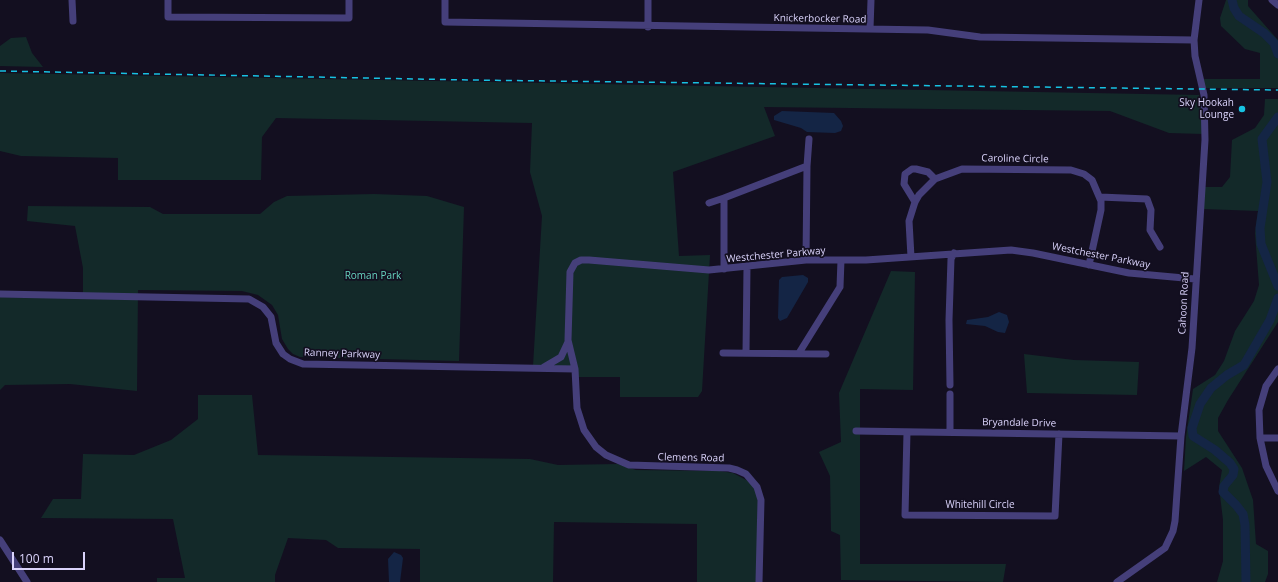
<!DOCTYPE html>
<html>
<head>
<meta charset="utf-8">
<style>
	body { margin:0 }
	#map { position:relative; width:1278px; height:582px; overflow:hidden; background:#130f20; font-family:"Open Sans",sans-serif }
	canvas { display:block }
	.scale { position:absolute; left:12px; top:552px; width:73px; height:18px; box-sizing:border-box; border:2px solid #dad3fb; border-top:0; padding-left:5px; font-size:12px; line-height:14px; white-space:nowrap; color:#dad3fb; -webkit-text-stroke:3px #130f20; paint-order:stroke }
</style>
</head>
<body>
<div id="map">
<canvas width="1278" height="582"></canvas>
<div class="scale">100 m</div>
</div>
<script>
const g = document.querySelector('canvas').getContext('2d');
g.lineJoin = 'round';
function fill(path, color) { g.fillStyle = color; g.fill(path, 'evenodd'); }
const shape = rows => new Path2D(rows.map(r => 'M' + r).join(''));
function stroke(path, color, width, dash) { g.strokeStyle = color; g.lineWidth = width; g.lineCap = dash ? 'butt' : 'round'; g.setLineDash(dash || []); g.stroke(path); }
function drawText(font, color, halo, rows, align = 'center') {
  g.font = font + ' "Open Sans",sans-serif'; g.lineWidth = 3.5; g.setLineDash([]); g.textBaseline = 'middle'; g.strokeStyle = halo; g.fillStyle = color; for (const [text, x, y, turn = 0] of rows) {
    g.save(); g.translate(x, y); g.rotate((+turn || 0) * Math.PI / 180); g.textAlign = isNaN(turn) ? turn : align; if (halo) g.strokeText(text, 0, 0); g.fillText(text, 0, 0); g.restore();
  }
}
fill(shape([
	[1226,0,1248,0,1248,6,1278,40,1278,88,1204,88,1202,79,1260,79,1260,53,1245,49,1221,26,1220,18],
	[26,37,32,53,43,67,0,66,0,46,11,38],
	[0,73,1199,95,1203,111,1203,134,1169,133,1110,111,764,107,775,136,673,172,679,256,710,255,702,391,698,397,620,397,620,377,578,377,577,366,533,366,542,216,530,172,532,123,276,118,262,137,261,180,118,180,118,158,21,156,0,151],
	[1265,99,1278,99,1278,322,1228,400,1218,418,1218,431,1242,468,1253,500,1256,544,1268,551,1268,574,1265,582,1217,582,1223,561,1223,520,1219,487,1222,470,1206,457,1184,471,1186,437,1193,389,1215,375,1224,361,1235,331,1254,301,1259,285,1255,233,1258,211,1203,209,1204,187,1222,187,1230,177,1232,140,1255,128,1264,115],
	[374,194,427,196,464,207,459,361,300,357,293,354,288,349,282,339,278,315,272,305,258,295,242,291,138,290,137,391,70,384,5,385,0,390,0,297,83,298,83,268,75,226,27,221,28,206,150,207,163,214,260,214,274,202,287,196],
	[891,271,915,272,913,390,860,389,860,564,1006,564,1003,582,841,580,840,535,831,531,830,476,819,452,841,442,839,393],
	[1024,354,1074,360,1139,362,1137,395,1027,393],
	[198,395,252,395,258,455,530,459,558,465,618,464,636,470,720,471,733,473,750,482,756,490,758,501,757,582,697,582,697,524,554,522,553,582,420,582,420,549,338,548,326,540,288,538,275,575,275,582,157,582,157,578,185,578,173,519,41,518,53,499,81,499,83,454,134,455,171,440,198,419]
]), '#132929');
fill(shape([
	[782,111,834,113,841,121,843,126,841,131,835,133,807,132,801,128,774,120,774,116],
	[803,275,808,278,808,282,787,318,780,321,778,318,779,280,782,277],
	[999,312,1007,315,1009,322,1005,333,998,332,985,326,966,324,967,320,988,317],
	[394,552,401,555,403,558,400,582,389,582,388,559]
]), '#142545');
stroke(shape([
	[1232,0,1234,8,1239,16,1264,33,1274,43,1278,54],
	[1278,117,1262,139,1267,182,1260,228,1261,244,1278,286],
	[1246,582,1245,525,1243,514,1236,505,1223,492,1224,486,1233,475,1234,469,1230,463,1215,450,1193,436,1192,428,1200,404,1211,388,1227,375,1244,365,1270,320,1278,298]
]), '#142545', 9);
stroke(shape([
	[72,0,73,21],
	[168,0,168,17,349,18,349,0],
	[445,0,445,22,928,30,980,37,1194,40],
	[1272,0,1278,5],
	[648,27,648,0],
	[870,29,871,0],
	[1100,197,1147,199,1151,210,1150,230,1160,247],
	[915,202,904,184,905,174,912,169,916,169,928,172,935,179],
	[709,203,724,198],
	[911,257,909,221,915,202,919,195,935,179,962,169,1071,170,1084,174,1092,180,1101,201,1101,210,1089,265],
	[806,260,807,166],
	[724,269,724,198,807,166,809,139],
	[0,294,249,299,263,307,271,317,276,343,283,354,290,359,303,364,575,369],
	[723,353,826,354],
	[746,353,747,267],
	[799,353,840,287,841,260],
	[544,367,561,357,568,342],
	[1278,369,1266,386,1259,410,1260,438,1266,466,1278,491],
	[950,385,949,320,951,259,954,253],
	[950,394,950,432],
	[856,431,1181,436],
	[907,432,905,515,1055,516,1059,434],
	[1260,438,1278,438],
	[0,540,27,582],
	[759,582,761,500,757,487,746,474,737,470,729,468,629,465,606,455,596,447,584,430,577,408,575,369,568,340,570,272,575,263,581,260,589,260,709,270,806,260,866,260,1011,250,1033,253,1129,273,1195,279],
	[1117,582,1165,548,1173,531,1175,521,1181,436,1192,348,1205,140,1204,95,1195,56,1194,40,1199,0]
]), '#453f7a', 7);
stroke(shape([
	[0,71,469,80,1278,90]
]), '#17c2e2', 1.5, [6, 5]);
for (const [x, y, r, color] of [
	[1242,109,4,"#17c2e2"]
]) { const dot = new Path2D(); dot.arc(x, y, r, 0, 2 * Math.PI); g.fillStyle = color; g.fill(dot); stroke(dot, '#130f20', 1.5); }
drawText('10px', '#dad3fb', '#130f20', [
	["Knickerbocker Road",820,19,1],
	["Caroline Circle",1015,159,1],
	["Westchester Parkway",776,255,-5],
	["Westchester Parkway",1101,256,11],
	["Cahoon Road",1184,303,-87],
	["Ranney Parkway",342,354,2],
	["Bryandale Drive",1019,423,1],
	["Clemens Road",691,458,1],
	["Whitehill Circle",980,505]
]);
drawText('10px', '#dad3fb', '#130f20', [
	["Sky Hookah",1234,103],
	["Lounge",1234,115]
], 'right');
drawText('10px', '#66d3be', '#130f20', [
	["Roman Park",373,276]
]);
</script>
</body>
</html>
